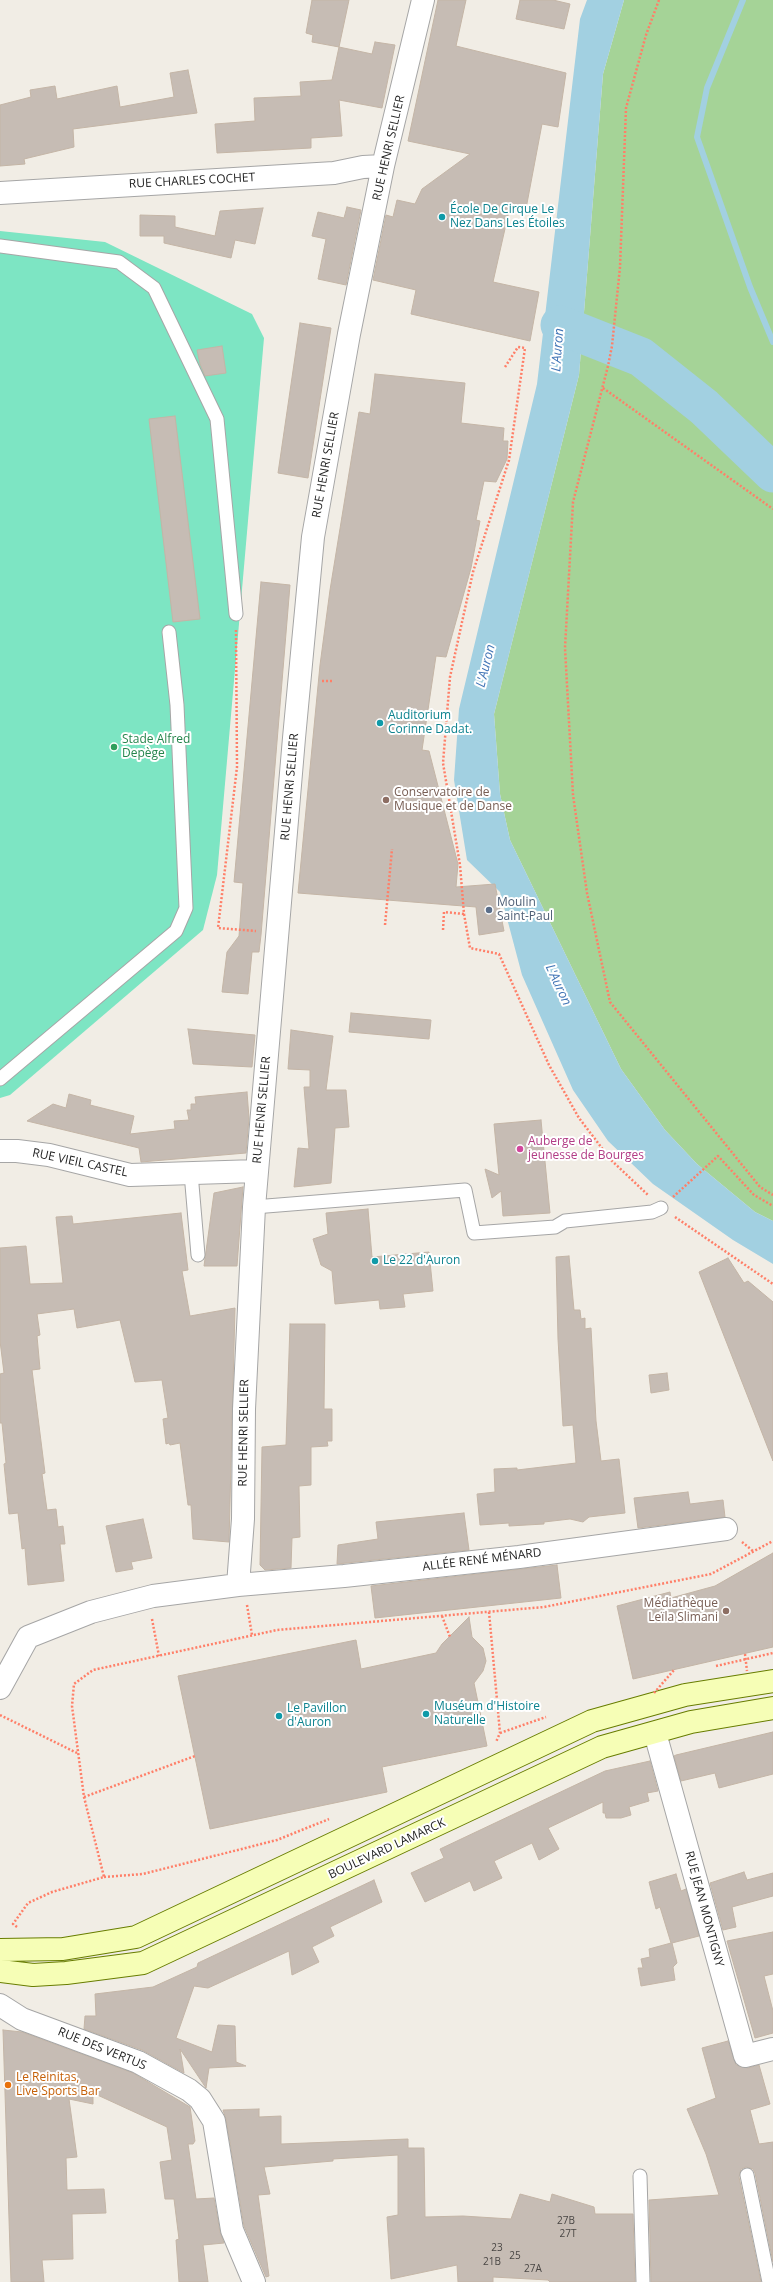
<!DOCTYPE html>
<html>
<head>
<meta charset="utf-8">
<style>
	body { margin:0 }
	canvas { display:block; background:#f1ede5 }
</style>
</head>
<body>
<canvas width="773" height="2282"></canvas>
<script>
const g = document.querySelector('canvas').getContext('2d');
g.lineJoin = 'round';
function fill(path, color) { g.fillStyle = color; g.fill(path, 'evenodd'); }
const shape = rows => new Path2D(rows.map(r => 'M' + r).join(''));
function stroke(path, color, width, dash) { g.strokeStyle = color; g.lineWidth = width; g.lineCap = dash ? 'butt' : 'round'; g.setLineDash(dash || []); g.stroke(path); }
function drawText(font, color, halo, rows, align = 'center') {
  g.font = font + ' "Open Sans",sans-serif'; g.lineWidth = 4; g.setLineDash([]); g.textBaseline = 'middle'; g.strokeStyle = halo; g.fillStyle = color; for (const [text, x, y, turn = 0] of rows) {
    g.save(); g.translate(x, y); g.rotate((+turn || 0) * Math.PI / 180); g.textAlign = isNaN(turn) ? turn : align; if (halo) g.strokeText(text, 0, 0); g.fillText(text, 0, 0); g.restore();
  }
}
fill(shape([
	[624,0,773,0,773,1221,755,1212,697,1164,665,1130,621,1069,510,840,500,794,494,714,579,375,603,74]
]), '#a5d397');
fill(shape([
	[0,231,105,242,252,314,264,338,217,875,203,930,10,1095,0,1098]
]), '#7de5c3');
fill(shape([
	[587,0,624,0,603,74,579,375,494,714,500,794,510,840,621,1069,665,1130,697,1164,755,1212,773,1221,773,1264,733,1240,653,1184,608,1141,573,1090,522,975,500,892,467,860,454,780,459,709,537,384,580,19]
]), '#a2d0e1');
stroke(shape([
	[743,0,707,88,697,137,750,287,773,342]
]), '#a2d0e1', 6);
stroke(shape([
	[560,325,641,357,704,407,773,473]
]), '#a2d0e1', 39);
const building = shape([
	[312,0,349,0,339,47,312,42,313,35,306,33,312,0],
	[438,0,466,0,456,46,566,73,558,127,542,124,525,214,509,211,493,282,539,292,530,341,411,314,416,290,373,280,386,215,393,217,397,200,415,204,422,189,470,154,408,141,438,0],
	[520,0,553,0,570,4,564,29,516,19,520,0],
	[375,42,395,45,382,108,339,100,342,136,311,138,311,148,217,153,215,124,255,121,254,98,301,96,300,82,332,80,339,47,372,54,375,42],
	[188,70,197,113,73,129,74,147,24,159,25,164,0,166,0,105,31,97,30,90,55,86,57,99,117,86,120,107,174,97,170,73,188,70],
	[347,207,361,210,346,285,318,279,326,239,312,236,318,212,344,218,347,207],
	[263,208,255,244,235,240,231,258,164,243,164,236,140,236,140,215,175,216,175,227,215,236,220,211,263,208],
	[300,323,331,328,308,478,278,473,300,323],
	[222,346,226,373,205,376,200,364,197,350,222,346],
	[375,374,465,383,461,423,504,428,503,441,508,441,507,459,496,482,484,481,476,520,480,521,471,568,446,657,436,656,422,750,429,751,458,864,456,887,495,884,504,931,479,935,476,907,298,893,320,665,330,590,359,412,370,414,375,374],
	[175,416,200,619,173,622,149,419,175,416],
	[261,582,290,585,261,935,259,952,252,952,248,994,222,992,227,952,239,936,243,883,234,882,261,582],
	[351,1013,431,1020,429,1039,349,1032,351,1013],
	[188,1029,255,1035,252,1067,193,1064,188,1029],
	[291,1030,333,1036,326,1090,346,1090,349,1127,335,1128,331,1183,294,1187,298,1148,309,1149,304,1087,310,1087,310,1070,288,1069,291,1030],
	[247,1092,249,1118,246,1153,141,1162,139,1148,27,1121,53,1104,66,1108,69,1094,91,1100,90,1105,134,1116,130,1134,175,1129,174,1121,189,1120,187,1110,191,1110,191,1104,196,1104,195,1097,247,1092],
	[541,1120,550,1213,503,1216,501,1191,492,1198,485,1169,499,1175,494,1124,541,1120],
	[243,1187,237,1266,204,1266,214,1193,243,1187],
	[368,1209,372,1257,429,1252,433,1291,403,1294,405,1307,380,1309,379,1300,335,1304,332,1271,321,1265,313,1239,328,1234,326,1213,368,1209],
	[181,1213,188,1270,182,1271,190,1316,235,1308,229,1542,193,1539,191,1505,188,1505,180,1443,170,1445,169,1443,166,1444,163,1419,168,1418,162,1380,135,1382,120,1320,77,1328,74,1309,37,1314,40,1335,37,1336,40,1369,32,1370,45,1473,42,1474,47,1510,56,1509,58,1527,63,1526,65,1544,60,1544,64,1581,28,1585,25,1548,22,1549,18,1513,9,1514,4,1464,6,1463,2,1423,0,1423,0,1374,4,1373,0,1341,0,1248,26,1246,30,1284,63,1283,56,1217,72,1216,73,1224,181,1213],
	[569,1256,574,1310,580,1310,581,1319,585,1318,585,1329,591,1328,596,1421,601,1461,619,1459,625,1513,589,1517,583,1522,570,1519,544,1522,544,1524,509,1526,509,1523,480,1525,477,1494,495,1492,494,1469,517,1468,517,1470,576,1463,573,1425,563,1426,558,1339,556,1257,569,1256],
	[728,1258,744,1283,748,1281,773,1302,773,1461,699,1272,728,1258],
	[290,1324,325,1324,324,1409,332,1409,332,1441,327,1441,328,1446,311,1447,311,1485,299,1486,300,1537,292,1538,291,1568,265,1570,260,1565,262,1447,286,1445,290,1324],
	[667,1373,669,1390,651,1393,649,1375,667,1373],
	[688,1492,690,1504,723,1500,725,1517,638,1528,634,1498,688,1492],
	[464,1513,469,1550,337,1564,338,1545,378,1539,376,1522,464,1513],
	[143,1519,152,1558,131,1562,133,1569,116,1572,106,1526,143,1519],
	[773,1553,773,1647,633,1679,617,1606,670,1592,671,1598,715,1586,773,1553],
	[557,1565,561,1598,375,1618,371,1586,557,1565],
	[469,1617,472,1637,483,1648,486,1661,483,1671,474,1683,487,1746,382,1767,387,1792,210,1829,178,1676,356,1640,361,1669,436,1653,442,1644,469,1617],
	[773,1732,773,1774,719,1788,715,1773,681,1781,674,1756,676,1755,773,1732],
	[650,1761,658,1791,647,1793,649,1801,629,1807,631,1815,621,1818,606,1818,605,1813,603,1813,603,1802,548,1828,559,1849,539,1860,532,1843,494,1861,502,1878,474,1891,470,1881,425,1902,411,1873,444,1858,440,1849,605,1771,650,1761],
	[744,1872,747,1880,773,1873,773,1896,732,1907,736,1927,723,1930,710,1883,744,1872],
	[676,1874,681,1891,686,1889,699,1936,672,1943,677,1963,673,1967,675,1980,641,1986,638,1968,643,1968,641,1959,650,1957,649,1949,671,1943,660,1907,656,1909,649,1882,676,1874],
	[374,1880,382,1902,330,1927,334,1936,312,1947,319,1962,292,1975,289,1951,208,1988,194,1986,176,2038,212,2052,218,2025,235,2026,236,2062,246,2066,209,2068,206,2088,180,2049,184,2073,142,2050,84,2029,85,2016,96,2016,95,1994,153,1987,197,1967,198,1963,374,1880],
	[773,1932,773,1974,764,1976,773,2011,773,2033,755,2038,727,1941,773,1932],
	[3,2030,22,2032,133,2073,190,2107,195,2141,193,2144,188,2144,196,2199,214,2198,220,2232,224,2243,203,2245,208,2282,179,2282,176,2240,179,2239,174,2199,165,2199,160,2162,172,2160,167,2127,93,2093,93,2104,69,2099,77,2157,66,2158,67,2190,104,2189,106,2213,72,2214,73,2259,42,2260,44,2282,11,2282,3,2030],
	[728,2041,736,2065,748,2068,759,2065,770,2104,750,2110,759,2144,773,2142,773,2262,755,2173,753,2169,746,2167,741,2169,739,2177,761,2282,651,2282,649,2200,719,2195,706,2154,687,2109,716,2098,702,2048,728,2041],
	[259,2109,259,2117,281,2116,281,2144,408,2139,408,2148,424,2148,425,2217,463,2216,511,2219,520,2194,550,2202,552,2194,594,2207,595,2214,633,2214,635,2282,550,2282,548,2280,493,2277,493,2282,458,2282,457,2265,391,2279,387,2217,398,2215,398,2155,333,2159,333,2161,264,2167,270,2194,258,2195,269,2276,266,2277,244,2226,226,2119,223,2110,259,2109]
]);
fill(building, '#c6bcb4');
stroke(building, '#c4b5a6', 1);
const lane = shape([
	[0,246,119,262,154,288,217,419,236,614],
	[0,1079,176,931,186,908,177,705,169,632],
	[191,1173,198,1255],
	[254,1207,465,1190,474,1233,555,1227,565,1221,652,1212,661,1208],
	[747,2175,769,2282],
	[640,2176,643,2282]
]);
const street = shape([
	[0,193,334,173,363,167,383,166],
	[0,1151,17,1151,49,1155,130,1175,257,1171],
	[238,1585,243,1519,244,1409,254,1207,294,738,313,537,349,334,383,166,423,0],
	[0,1688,28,1637,91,1612,153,1596,238,1585,344,1576,519,1557,726,1529],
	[655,1733,745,2056,773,2049],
	[0,2005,22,2019,138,2062,189,2090,200,2099,214,2121,232,2230,254,2282]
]);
const secondary = shape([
	[0,1950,63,1949,136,1937,592,1721,685,1695,773,1681],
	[0,1971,33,1975,66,1973,143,1963,602,1747,691,1722,773,1708]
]);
stroke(lane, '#a6a6a6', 15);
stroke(street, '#a6a6a6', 24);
stroke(secondary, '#687d00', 24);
stroke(shape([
	[659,0,646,35,626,108,620,267,612,346,608,366,573,502,565,648,573,795,587,893,610,1002,760,1187,773,1195],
	[505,367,518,347,525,348,509,460,473,572,450,677,443,763,460,865,464,914,470,948,499,954,549,1065,579,1118,611,1160,648,1195],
	[603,388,773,509],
	[236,630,237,767,218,928,256,931],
	[322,681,333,681],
	[385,925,392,849],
	[443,930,444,912,464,914],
	[673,1197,718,1156,754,1195,773,1206],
	[675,1217,773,1284],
	[742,1542,753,1551],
	[247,1605,252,1635],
	[489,1612,500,1733,496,1742],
	[442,1616,450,1637],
	[152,1619,159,1656],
	[716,1666,773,1653],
	[0,1715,77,1753],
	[500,1733,546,1717],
	[84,1797,195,1756],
	[104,1877,143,1874,277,1840,329,1819],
	[17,1927,13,1924,28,1903,52,1892,104,1877,84,1797,72,1706,74,1684,93,1670,277,1630,544,1607,711,1574,773,1541]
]), '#ff7f68', 2.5, [2, 2]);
stroke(lane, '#fff', 13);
stroke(street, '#fff', 22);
stroke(secondary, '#f6feb6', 22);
stroke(shape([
	[745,1654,747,1671],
	[654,1693,674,1670]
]), '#ff7f68', 2.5, [2, 2]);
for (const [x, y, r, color] of [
	[442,217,4,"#0f9aa8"],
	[380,723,4,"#0f9aa8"],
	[114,747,4,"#2e9e5b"],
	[386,800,4,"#8d6e63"],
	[489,910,4,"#5c6f8a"],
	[520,1149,4,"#d1479c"],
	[375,1261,4,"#0f9aa8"],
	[726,1611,4,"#8d6e63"],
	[426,1714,4,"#0f9aa8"],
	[279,1716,4,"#0f9aa8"],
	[8,2085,4,"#e8710a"]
]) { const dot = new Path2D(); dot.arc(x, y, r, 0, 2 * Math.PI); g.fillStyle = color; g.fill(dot); stroke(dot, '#fff', 1.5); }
drawText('10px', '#494644', null, [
	["27B",566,2221],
	["27T",568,2234],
	["23",497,2248],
	["25",515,2256],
	["21B",492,2262],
	["27A",533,2269]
]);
drawText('12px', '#1f1f1f', '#fff', [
	["RUE HENRI SELLIER",389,148,-77],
	["RUE CHARLES COCHET",192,181,-3],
	["RUE HENRI SELLIER",326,465,-80],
	["RUE HENRI SELLIER",290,787,-85],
	["RUE HENRI SELLIER",262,1110,-85],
	["RUE VIEIL CASTEL",80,1163,12],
	["RUE HENRI SELLIER",244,1433,-89],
	["ALLÉE RENÉ MÉNARD",482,1560,-7],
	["BOULEVARD LAMARCK",387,1849,-25],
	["RUE JEAN MONTIGNY",704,1909,75],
	["RUE DES VERTUS",102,2049,22]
]);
drawText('12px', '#0d838f', '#fff', [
	["École De Cirque Le",450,210],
	["Nez Dans Les Étoiles",450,224],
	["Auditorium",388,716],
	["Corinne Dadat.",388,730],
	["Le 22 d'Auron",383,1261],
	["Muséum d'Histoire",434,1707],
	["Naturelle",434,1721],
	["Le Pavillon",287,1709],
	["d'Auron",287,1723]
], 'left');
drawText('12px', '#27864d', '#fff', [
	["Stade Alfred",122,740],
	["Depège",122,754]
], 'left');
drawText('12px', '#785e54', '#fff', [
	["Conservatoire de",394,793],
	["Musique et de Danse",394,807],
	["Médiathèque",718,1604,"right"],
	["Leïla Slimani",718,1618,"right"]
], 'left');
drawText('12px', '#4e5e75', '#fff', [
	["Moulin",497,903],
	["Saint-Paul",497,917]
], 'left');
drawText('12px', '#b23c85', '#fff', [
	["Auberge de",528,1142],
	["jeunesse de Bourges",528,1156]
], 'left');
drawText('12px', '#c56008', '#fff', [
	["Le Reinitas,",16,2078],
	["Live Sports Bar",16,2092]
], 'left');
drawText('italic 13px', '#4477b7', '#fff', [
	["L'Auron",558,350,-86],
	["L'Auron",486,666,-76],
	["L'Auron",558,985,65]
]);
</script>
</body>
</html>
